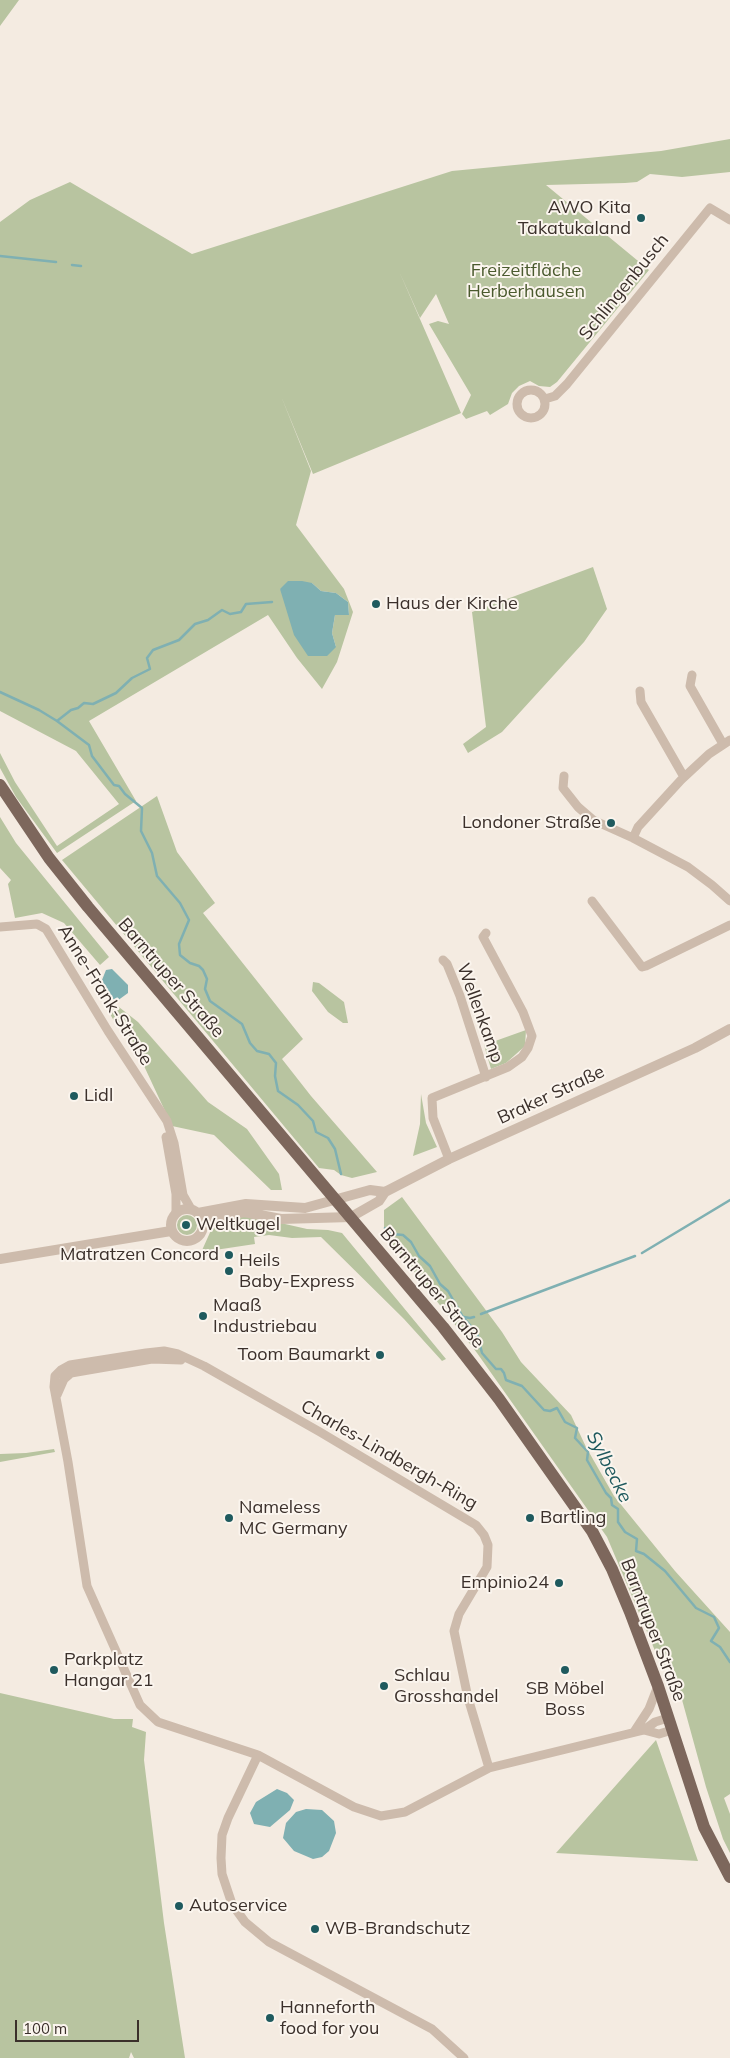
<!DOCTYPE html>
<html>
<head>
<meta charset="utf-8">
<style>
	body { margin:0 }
	#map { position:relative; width:730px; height:2058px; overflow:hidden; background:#f4ebe1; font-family:Mulish,sans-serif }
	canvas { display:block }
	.scale { position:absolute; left:15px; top:2020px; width:124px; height:22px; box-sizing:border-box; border:2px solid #3b302b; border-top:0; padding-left:6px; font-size:15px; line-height:18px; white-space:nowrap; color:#3b302b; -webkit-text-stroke:4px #fbf5ee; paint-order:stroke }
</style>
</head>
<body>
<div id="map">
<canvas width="730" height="2058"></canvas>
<div class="scale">100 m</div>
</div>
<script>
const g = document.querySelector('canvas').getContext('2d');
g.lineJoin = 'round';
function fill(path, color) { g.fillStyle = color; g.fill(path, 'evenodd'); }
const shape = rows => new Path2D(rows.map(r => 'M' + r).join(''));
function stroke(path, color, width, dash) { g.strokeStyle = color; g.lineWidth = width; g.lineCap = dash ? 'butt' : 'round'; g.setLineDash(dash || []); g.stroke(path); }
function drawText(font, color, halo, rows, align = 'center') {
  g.font = font + ' Mulish,sans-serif'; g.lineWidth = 4; g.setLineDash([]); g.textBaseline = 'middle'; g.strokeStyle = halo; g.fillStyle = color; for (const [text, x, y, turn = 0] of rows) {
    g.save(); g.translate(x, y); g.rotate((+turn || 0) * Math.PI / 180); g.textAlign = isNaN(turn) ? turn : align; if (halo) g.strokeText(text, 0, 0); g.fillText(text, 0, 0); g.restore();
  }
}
fill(shape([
	[0,0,19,0,0,26],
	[730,139,730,172,682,177,650,174,637,182,625,183,546,185,649,270,557,382,550,387,539,386,530,381,519,386,512,393,508,404,490,415,487,411,466,419,462,414,471,395,429,324,438,321,449,324,436,294,420,318,399,271,461,413,313,474,281,396,311,471,296,525,344,589,353,612,337,662,322,689,297,658,268,615,89,721,136,801,57,853,16,797,0,768,0,753,15,782,57,846,119,804,76,751,0,711,0,222,30,200,70,182,192,254,452,171,661,151],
	[312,583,321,591,336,593,348,602,349,615,335,615,332,633,336,647,280,589],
	[593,567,607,609,584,642,502,732,468,753,463,744,486,727,472,612],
	[157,796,177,852,215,903,203,913,303,1039,282,1059,311,1096,377,1172,352,1178,341,1175,334,1170,319,1168,62,860],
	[0,817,16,843,109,957,100,965,64,923,42,913,15,918,8,884,11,880,0,868],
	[313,982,319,983,344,1002,348,1023,343,1023,328,1012,312,991],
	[110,1000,138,1022,208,1102,247,1129,279,1174,282,1190,271,1190,214,1135,172,1126,131,1038,114,1021,105,1005],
	[526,1030,525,1046,506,1063,491,1069,484,1045],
	[421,1094,426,1123,437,1147,413,1156,420,1124],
	[402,1197,502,1332,521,1362,571,1415,586,1447,614,1496,675,1571,730,1632,730,1794,724,1798,730,1814,730,1853,723,1839,706,1787,673,1667,661,1665,607,1537,477,1353,384,1233,384,1210],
	[241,1214,307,1229,328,1230,342,1233,446,1359,442,1361,404,1319,321,1237,292,1238,269,1235,254,1237,255,1244,215,1250,211,1255,199,1257,212,1228,218,1225,218,1219],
	'177 1225a10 10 0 1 1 20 0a10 10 0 1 1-20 0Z',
	[54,1449,55,1452,0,1462,0,1454,26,1453],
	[0,1693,114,1719,133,1719,132,1727,146,1732,144,1760,164,1923,185,2058,134,2058,131,2052,129,2058,0,2058],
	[656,1740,698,1861,556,1853]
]), '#b8c4a0');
fill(shape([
	[288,581,302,581,312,583,321,591,336,593,348,602,349,615,335,615,332,633,336,647,327,656,308,656,294,635,280,589],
	[112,969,128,985,128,993,117,1001,109,997,102,980,106,970],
	[277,1789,287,1793,294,1800,290,1810,270,1827,254,1824,250,1813,256,1802],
	[306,1809,322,1810,334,1821,336,1833,329,1851,322,1857,313,1859,294,1851,283,1838,286,1823,296,1812]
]), '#7fb0b2');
stroke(shape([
	[0,256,56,262],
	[72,265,81,266],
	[0,692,39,710,57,721,89,745,92,756,114,785,119,786,125,794,142,808,141,831,152,853,157,876,180,903,189,920,179,944,180,955,190,963,199,966,203,970,207,979,205,989,210,1001,242,1024,250,1043,257,1051,269,1054,276,1063,275,1076,278,1091,298,1105,313,1121,316,1132,328,1138,335,1149,341,1174],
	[57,721,71,710,78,708,84,703,93,704,116,693,132,678,150,669,147,658,153,650,179,640,195,624,208,620,222,610,230,614,241,612,246,604,272,602],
	[385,1228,392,1234,403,1235,411,1242,419,1256,430,1266,440,1284,448,1291,463,1317,477,1333,482,1353,496,1369,501,1369,504,1373,506,1380,522,1386,544,1410,550,1411,557,1408,565,1422,577,1428,575,1438,588,1452,587,1460,606,1493,611,1498,612,1505,618,1509,618,1522,625,1532,637,1539,636,1551,644,1554,665,1571,696,1608,714,1617,719,1628,711,1641,720,1647,730,1662],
	[642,1253,730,1200],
	[481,1314,635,1256],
	[464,1317,470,1318,474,1317]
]), '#7fb0b2', 2.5);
stroke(shape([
	'517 404a14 14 0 1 1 28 0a14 14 0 1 1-28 0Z',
	[545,399,555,396,567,384,710,208,730,220],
	[692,675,690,686,723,744],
	[640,691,641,702,684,777],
	[564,776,563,788,578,807,593,820,633,838,688,867,712,885,730,901],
	[633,838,638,827,681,780,709,754,730,740],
	[592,901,642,967,646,966,730,925],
	[0,927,37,924,46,929,108,1031,167,1121,174,1143,183,1195,191,1209],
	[443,960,447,964,460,996,486,1077],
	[166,1137,176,1194,176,1213],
	[449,1159,433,1118,432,1098,508,1067,522,1057,528,1048,532,1036,523,1012,483,937,486,933],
	[57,1395,64,1379,71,1373,152,1359,181,1360],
	[644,1730,659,1734,672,1730],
	[634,1732,649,1709,658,1686],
	[258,1755,228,1818,222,1835,221,1858,222,1874,232,1904,245,1922,269,1942,432,2029,464,2058],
	[489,1768,468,1698,454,1631,459,1614,487,1567,488,1545,484,1535,476,1525,320,1432,204,1366,178,1354,164,1351,146,1353,70,1365,61,1370,55,1376,54,1387,68,1462,87,1586,140,1705,158,1722,258,1755,354,1807,381,1816,405,1812,489,1768,644,1730,655,1722,668,1718]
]), '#cdbbac', 9);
stroke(shape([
	'171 1225a16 16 0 1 1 32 0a16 16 0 1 1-32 0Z',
	[198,1213,246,1204,305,1208,370,1190,385,1192],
	[203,1226,215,1218,244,1212,281,1219,351,1217,379,1201,385,1192,449,1159,695,1048,730,1029],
	[0,1259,171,1231]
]), '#cdbbac', 10);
stroke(shape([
	[0,785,49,858,88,907,443,1327,499,1399,592,1531,612,1569,630,1612,658,1686,704,1827,730,1877]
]), '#7d675c', 12);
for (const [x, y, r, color] of [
	[641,218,5,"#1f5a5e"],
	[376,604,5,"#1f5a5e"],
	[611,823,5,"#1f5a5e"],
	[74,1096,5,"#1f5a5e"],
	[186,1225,5,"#1f5a5e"],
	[229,1255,5,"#1f5a5e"],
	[229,1271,5,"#1f5a5e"],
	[203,1316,5,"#1f5a5e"],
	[380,1355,5,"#1f5a5e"],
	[229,1518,5,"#1f5a5e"],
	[530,1518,5,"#1f5a5e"],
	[559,1583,5,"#1f5a5e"],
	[54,1670,5,"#1f5a5e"],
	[565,1670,5,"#1f5a5e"],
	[384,1686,5,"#1f5a5e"],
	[179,1906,5,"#1f5a5e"],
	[315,1929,5,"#1f5a5e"],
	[270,2018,5,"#1f5a5e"]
]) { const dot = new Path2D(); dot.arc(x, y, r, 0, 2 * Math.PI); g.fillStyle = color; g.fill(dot); stroke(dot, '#fbf5ee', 2); }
drawText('18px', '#3b302b', '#fbf5ee', [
	["AWO Kita",631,208,"right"],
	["Takatukaland",631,229,"right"],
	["Haus der Kirche",386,604],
	["Londoner Straße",601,823,"right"],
	["Lidl",84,1096],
	["Weltkugel",196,1225],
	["Matratzen Concord",219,1255,"right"],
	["Heils",239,1261],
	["Baby-Express",239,1282],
	["Maaß",213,1306],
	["Industriebau",213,1327],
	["Toom Baumarkt",370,1355,"right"],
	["Nameless",239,1508],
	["MC Germany",239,1529],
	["Bartling",540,1518],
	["Empinio24",549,1583,"right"],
	["Parkplatz",64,1660],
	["Hangar 21",64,1681],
	["Schlau",394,1676],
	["Grosshandel",394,1697],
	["SB Möbel",565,1689,"center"],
	["Boss",565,1710,"center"],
	["Autoservice",189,1906],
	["WB-Brandschutz",325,1929],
	["Hanneforth",280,2008],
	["food for you",280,2029]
], 'left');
drawText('18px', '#4a5a2e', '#fbf5ee', [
	["Freizeitfläche",526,271],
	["Herberhausen",526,292]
]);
drawText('18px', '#3b302b', '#fbf5ee', [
	["Schlingenbusch",624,287,-51],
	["Barntruper Straße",171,978,49],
	["Anne-Frank-Straße",105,995,58],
	["Wellenkamp",480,1013,70],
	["Braker Straße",551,1095,-25],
	["Barntruper Straße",432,1288,50],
	["Charles-Lindbergh-Ring",389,1455,30],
	["Barntruper Straße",653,1630,69]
]);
drawText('italic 19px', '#1f5a5e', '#fbf5ee', [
	["Sylbecke",609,1467,63]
]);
</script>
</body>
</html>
